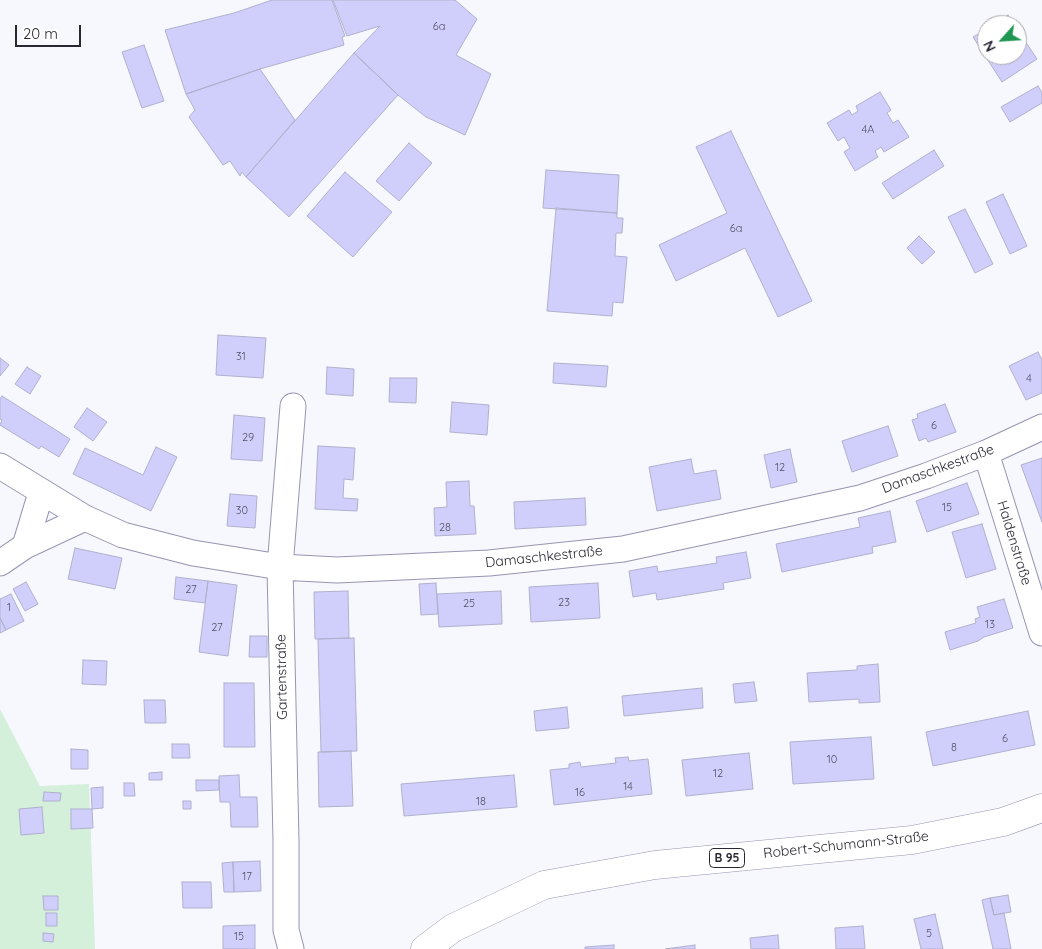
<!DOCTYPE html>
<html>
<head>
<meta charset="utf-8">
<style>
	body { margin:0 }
	#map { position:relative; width:1042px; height:949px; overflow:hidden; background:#f7f7fe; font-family:Quicksand,sans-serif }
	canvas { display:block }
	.north { position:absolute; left:977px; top:15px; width:50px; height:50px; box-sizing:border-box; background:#fff; border:1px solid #a9a9ad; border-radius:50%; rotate:244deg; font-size:14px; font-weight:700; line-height:20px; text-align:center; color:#282733 }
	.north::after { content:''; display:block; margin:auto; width:18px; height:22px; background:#1f9651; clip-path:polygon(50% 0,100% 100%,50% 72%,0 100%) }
	.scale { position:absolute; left:15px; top:25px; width:66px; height:22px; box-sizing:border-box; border:2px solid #282733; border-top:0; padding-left:6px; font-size:15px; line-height:18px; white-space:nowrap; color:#282733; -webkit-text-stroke:4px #fff; paint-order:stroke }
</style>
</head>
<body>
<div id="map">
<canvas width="1042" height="949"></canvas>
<div class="north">N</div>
<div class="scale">20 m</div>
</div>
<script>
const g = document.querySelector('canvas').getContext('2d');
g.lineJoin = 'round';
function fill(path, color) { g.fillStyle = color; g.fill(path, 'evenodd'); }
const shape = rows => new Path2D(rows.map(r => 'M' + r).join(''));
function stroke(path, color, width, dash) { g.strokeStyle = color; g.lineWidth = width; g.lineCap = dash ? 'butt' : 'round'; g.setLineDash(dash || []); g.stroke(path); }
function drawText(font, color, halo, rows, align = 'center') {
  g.font = font + ' Quicksand,sans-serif'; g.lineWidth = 4; g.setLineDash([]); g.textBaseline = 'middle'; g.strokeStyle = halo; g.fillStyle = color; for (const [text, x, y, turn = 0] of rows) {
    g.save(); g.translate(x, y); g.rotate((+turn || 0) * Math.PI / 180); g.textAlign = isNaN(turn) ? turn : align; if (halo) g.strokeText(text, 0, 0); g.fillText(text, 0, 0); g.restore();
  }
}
fill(shape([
	[0,709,40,786,89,784,95,949,0,949]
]), '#d4efda');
const building = shape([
	[272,0,332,0,345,36,342,37,344,45,260,69,186,94,165,30,234,13,272,0],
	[333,0,455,0,477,19,456,55,491,74,465,135,426,117,398,95,354,53,380,26,347,36,333,0],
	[1008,15,1015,25,993,25,1008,15],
	[987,29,987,55,1017,55,1017,29,1037,59,1002,82,973,37,987,29],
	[144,45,164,101,142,108,122,52,144,45],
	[354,53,398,95,289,217,246,177,354,53],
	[260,69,295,120,246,177,242,172,240,176,230,161,223,165,189,117,195,110,186,94,260,69],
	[1038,86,1042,93,1042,103,1010,122,1001,107,1038,86],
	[880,92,891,110,887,113,893,123,898,120,909,137,884,152,881,147,875,151,878,157,855,171,844,152,850,148,844,137,838,141,827,123,849,110,852,115,858,111,856,106,880,92],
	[731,131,812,301,778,317,745,248,676,281,659,245,727,213,696,147,731,131],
	[409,143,432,163,399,201,376,181,409,143],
	[934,150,944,166,893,199,882,183,934,150],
	[546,170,619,175,617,213,543,208,546,170],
	[345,172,392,212,353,257,307,216,345,172],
	[1003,194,1027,246,1010,254,986,202,1003,194],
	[556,208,617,213,617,218,623,218,622,233,616,233,615,256,627,257,623,303,613,302,612,316,547,311,556,208],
	[965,209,993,264,975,273,948,217,965,209],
	[919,236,935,252,922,264,907,248,919,236],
	[218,335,266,338,263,378,216,375,218,335],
	[1038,352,1042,360,1042,393,1026,400,1009,366,1038,352],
	[0,358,9,365,0,376,0,358],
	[554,363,608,366,606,387,553,383,554,363],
	[27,367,41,376,30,394,15,384,27,367],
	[327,367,354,369,353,396,326,394,327,367],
	[390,378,417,378,416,403,389,402,390,378],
	[2,396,70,439,59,457,41,446,39,449,0,425,2,420,0,419,0,399,2,396],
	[452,402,489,405,487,435,450,432,452,402],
	[945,404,956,432,928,442,926,438,919,441,912,420,918,418,917,414,945,404],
	[87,408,107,422,93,441,74,427,87,408],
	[234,415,265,418,262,461,231,459,234,415],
	[888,426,898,456,852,472,842,441,888,426],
	[318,446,355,448,353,480,344,479,343,498,358,499,357,511,315,509,318,446],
	[156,447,177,457,151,511,73,474,85,448,143,475,156,447],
	[790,449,797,482,771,488,764,455,790,449],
	[1042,458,1042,522,1021,465,1042,458],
	[691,459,694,474,716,470,721,499,657,511,649,467,691,459],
	[469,481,470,506,474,506,476,534,435,536,434,508,447,507,446,482,469,481],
	[967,483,979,514,927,532,916,501,967,483],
	[230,494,257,496,255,528,227,526,230,494],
	[585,498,586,525,515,529,514,502,585,498],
	[890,511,896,542,872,547,873,553,782,572,776,544,860,527,858,518,890,511],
	[982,524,996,569,966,578,952,532,982,524],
	[75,548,122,558,115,589,68,579,75,548],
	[746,552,751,578,723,583,724,589,657,600,656,593,633,597,629,571,657,566,658,572,717,563,716,557,746,552],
	[176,577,208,581,205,603,174,599,176,577],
	[208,581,237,585,228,656,199,652,208,581],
	[26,582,38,604,25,611,13,589,26,582],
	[436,583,438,614,421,615,419,584,436,583],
	[598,583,600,618,531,622,529,587,598,583],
	[348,591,349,638,315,639,314,592,348,591],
	[501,591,502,624,439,627,437,594,501,591],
	[11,594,24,621,6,630,0,618,0,599,11,594],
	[1004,599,1013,628,984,637,978,641,950,650,945,632,976,623,975,619,980,617,977,607,1004,599],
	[0,618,6,630,0,633,0,618],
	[250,636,267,636,267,657,249,657,250,636],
	[354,638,357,751,321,752,318,639,354,638],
	[83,660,107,661,106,685,82,684,83,660],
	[878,664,880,702,859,703,859,699,809,702,807,673,857,670,857,666,878,664],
	[754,682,757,701,735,703,733,684,754,682],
	[224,683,254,683,255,747,224,747,224,683],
	[702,688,703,708,624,716,622,696,702,688],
	[144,700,165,700,166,723,145,723,144,700],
	[567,707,569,728,536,731,534,711,567,707],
	[1028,711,1035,745,933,766,926,732,1028,711],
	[871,737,874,779,793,784,790,742,871,737],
	[172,744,189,744,190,758,172,758,172,744],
	[71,749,88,750,88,769,71,769,71,749],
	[351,751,353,806,319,807,318,752,351,751],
	[749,753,753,789,686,796,682,760,749,753],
	[628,757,629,761,648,759,652,794,554,805,550,770,569,768,569,764,580,762,581,767,616,763,615,758,628,757],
	[162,772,162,780,149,780,149,773,162,772],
	[239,775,240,797,257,797,258,827,231,827,230,802,220,802,219,776,239,775],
	[514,775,517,807,404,816,401,784,514,775],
	[196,780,219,780,219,790,196,791,196,780],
	[124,783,134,783,135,796,124,796,124,783],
	[103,787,103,808,92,809,91,788,103,787],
	[44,792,61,793,60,801,43,801,44,792],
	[183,801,191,801,191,809,183,809,183,801],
	[42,807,44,833,21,835,19,809,42,807],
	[71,809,92,809,93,828,71,829,71,809],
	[260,861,261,891,234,892,233,862,260,861],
	[233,862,234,892,224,892,222,863,233,862],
	[182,882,211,882,212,908,183,908,182,882],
	[1008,895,1011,912,994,915,990,898,1008,895],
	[43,896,58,896,58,910,44,910,43,896],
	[990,898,994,915,1004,913,1011,949,993,949,982,900,990,898],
	[46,913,57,913,57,926,46,926,46,913],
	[935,914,943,949,921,949,914,919,935,914],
	[255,925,255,949,223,949,223,926,255,925],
	[863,926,865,949,836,949,835,928,863,926],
	[43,933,54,934,53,942,43,941,43,933],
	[778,935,779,949,751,949,750,938,778,935],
	[614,945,614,949,585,949,585,947,614,945],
	[695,945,695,949,665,949,695,945]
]);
fill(building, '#d0cffb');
stroke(building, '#b0b0ce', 1);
const street = shape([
	[986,453,1042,633],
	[0,466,85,518,123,535,193,553,280,567,337,570,489,563,623,549,860,498,926,476,986,453,1042,427],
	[25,546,41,493],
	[0,563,25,546,85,518],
	[291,949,286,930,286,841,280,567,293,406]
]);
const primary = shape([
	[425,949,453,928,544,885,655,865,912,840,1003,822,1042,808]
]);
stroke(street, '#9595b2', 27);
stroke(primary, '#9595b2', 29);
stroke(street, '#fff', 25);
stroke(primary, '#fff', 28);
drawText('11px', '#525165', null, [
	["6a",439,27],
	["4A",868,130],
	["6a",736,229],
	["31",241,357],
	["4",1029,379],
	["6",934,426],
	["29",248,438],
	["12",780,468],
	["15",947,508],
	["30",242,511],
	["28",445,528],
	["27",191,590],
	["23",564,603],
	["25",469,604],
	["1",9,608],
	["13",990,625],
	["27",217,628],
	["6",1005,739],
	["8",954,748],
	["10",832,760],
	["12",718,774],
	["14",628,787],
	["16",580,793],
	["18",481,802],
	["17",247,877],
	["5",929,934],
	["15",239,937]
]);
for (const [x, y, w] of [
	[727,858,35]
]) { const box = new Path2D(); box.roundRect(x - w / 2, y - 9.5, w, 19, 4); g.fillStyle = '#fff'; g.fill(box); stroke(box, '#282733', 1); }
drawText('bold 12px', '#282733', null, [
	["B 95",727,858]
]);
drawText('14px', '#282733', '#fff', [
	["Damaschkestraße",938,469,-20],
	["Haldenstraße",1014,543,73],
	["Damaschkestraße",544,557,-6],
	["Gartenstraße",282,677,-91],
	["Robert-Schumann-Straße",846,845,-6]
]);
</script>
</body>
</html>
